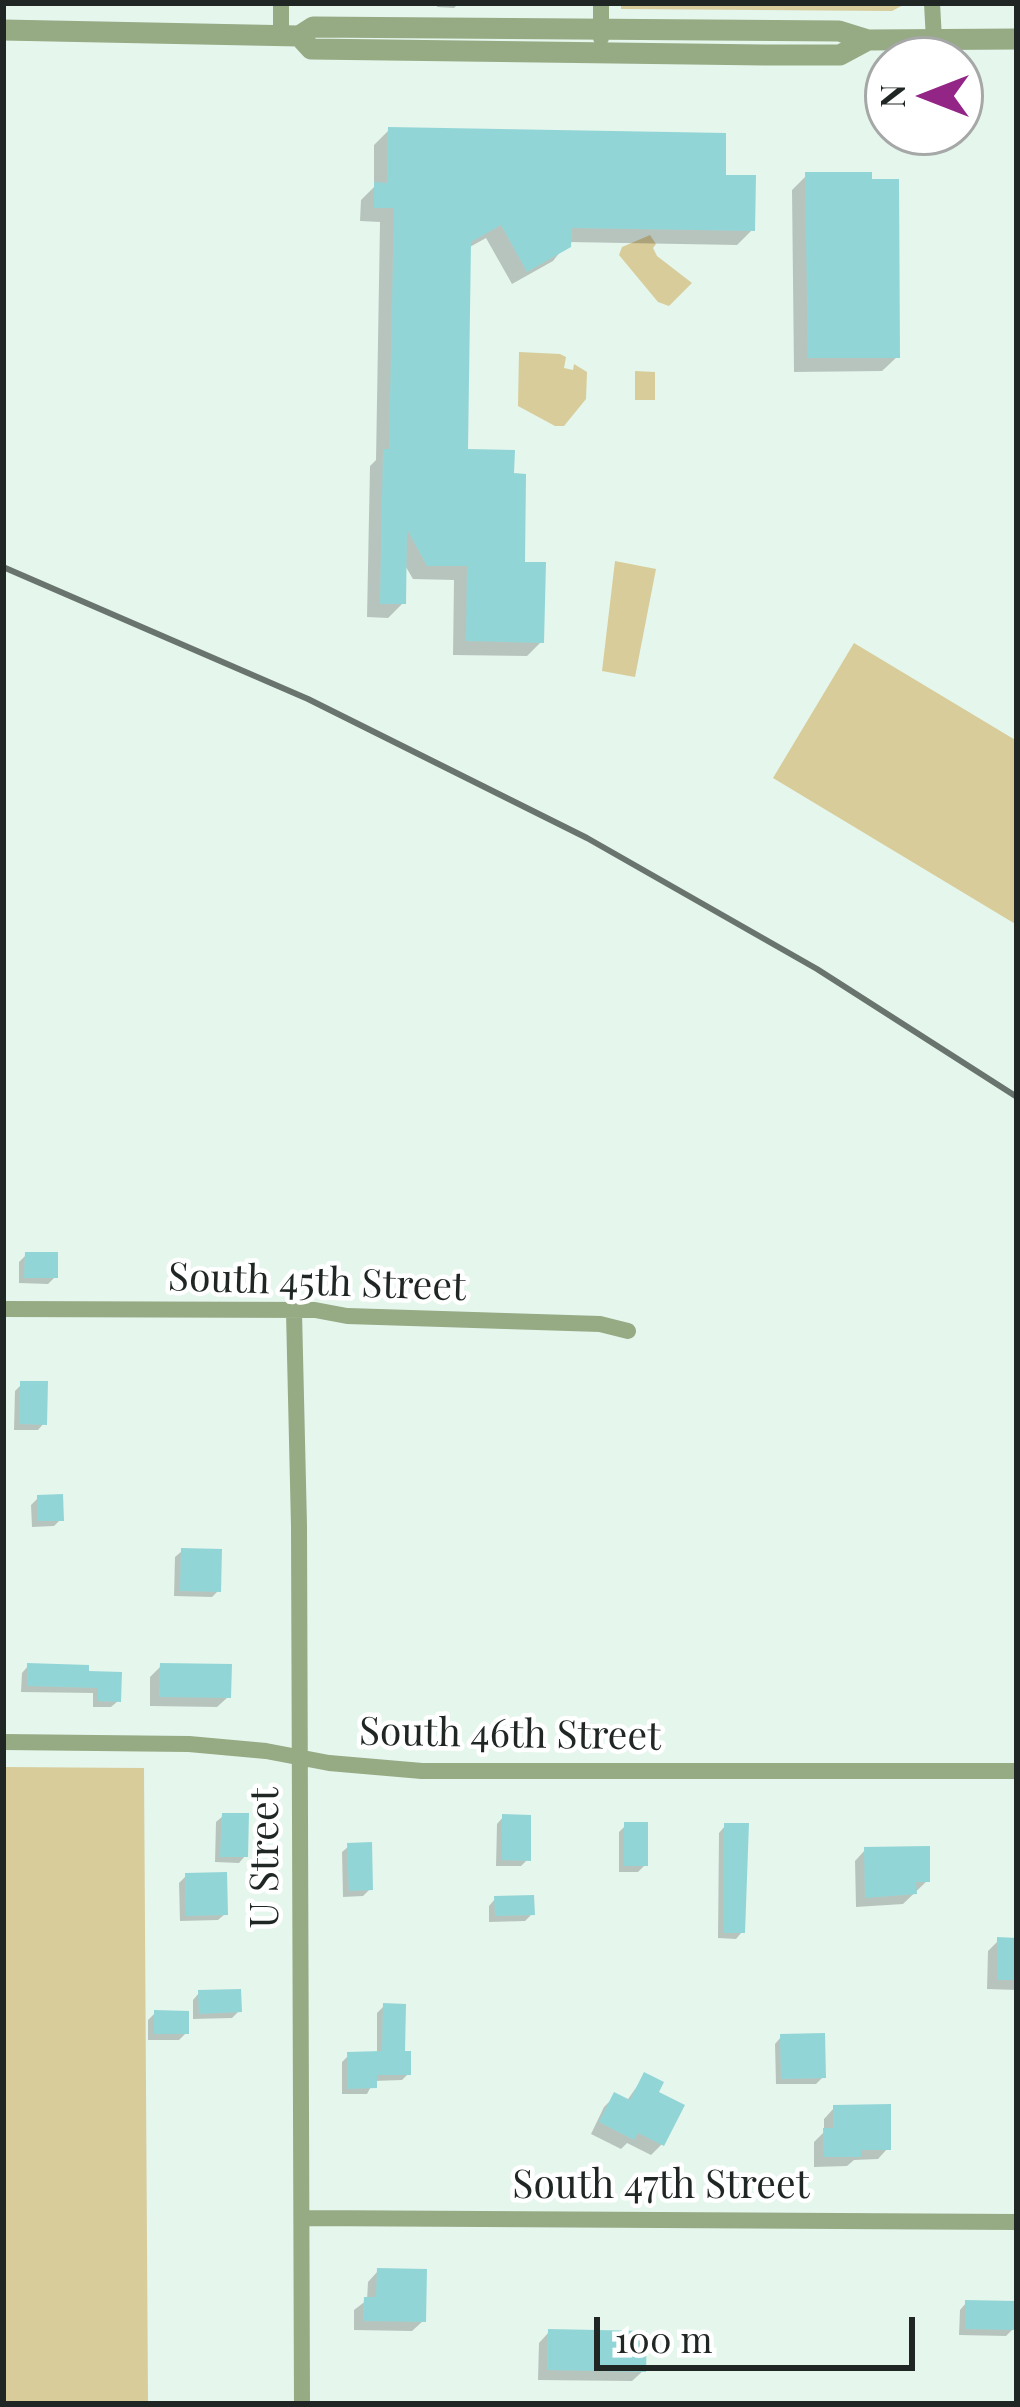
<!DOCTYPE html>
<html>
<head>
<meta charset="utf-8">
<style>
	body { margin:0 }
	#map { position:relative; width:1020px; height:2407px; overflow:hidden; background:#e5f6ed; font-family:"Playfair Display",serif }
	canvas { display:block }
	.frame { position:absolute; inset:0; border:6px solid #1f2623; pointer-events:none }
	.north { position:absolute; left:864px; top:36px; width:120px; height:120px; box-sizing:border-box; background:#fff; border:3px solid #a5a8a7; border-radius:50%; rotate:270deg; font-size:33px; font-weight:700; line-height:48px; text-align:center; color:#1f2623 }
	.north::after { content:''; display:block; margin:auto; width:42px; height:54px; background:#922586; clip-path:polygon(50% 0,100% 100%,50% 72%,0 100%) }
	.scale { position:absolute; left:594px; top:2317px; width:321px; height:54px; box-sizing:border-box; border:6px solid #1f2623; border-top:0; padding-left:15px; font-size:36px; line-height:42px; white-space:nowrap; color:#1f2623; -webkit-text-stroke:9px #fff; paint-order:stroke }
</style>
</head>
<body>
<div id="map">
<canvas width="1020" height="2407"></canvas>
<div class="frame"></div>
<div class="north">N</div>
<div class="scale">100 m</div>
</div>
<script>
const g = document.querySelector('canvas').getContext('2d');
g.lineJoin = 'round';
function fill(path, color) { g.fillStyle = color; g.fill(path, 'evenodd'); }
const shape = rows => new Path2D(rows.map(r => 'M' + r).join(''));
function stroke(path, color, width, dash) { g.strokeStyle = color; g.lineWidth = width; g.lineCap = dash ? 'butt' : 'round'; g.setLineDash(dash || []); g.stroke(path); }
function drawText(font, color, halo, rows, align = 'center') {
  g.font = font + ' "Playfair Display",serif'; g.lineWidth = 9; g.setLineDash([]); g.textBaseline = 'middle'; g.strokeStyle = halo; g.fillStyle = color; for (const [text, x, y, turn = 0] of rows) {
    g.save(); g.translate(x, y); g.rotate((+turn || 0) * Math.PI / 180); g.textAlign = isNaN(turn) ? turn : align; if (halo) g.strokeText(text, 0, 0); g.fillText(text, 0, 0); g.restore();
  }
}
fill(shape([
	[621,3,907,3,892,11,621,9],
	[650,235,656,244,653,248,657,256,692,283,669,306,658,302,619,255,622,247],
	[519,352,560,354,566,357,564,368,573,370,574,364,587,372,586,399,564,426,555,426,518,406],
	[635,371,655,372,655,400,635,400],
	[615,561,656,569,635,677,602,671],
	[854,643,1017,741,1017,925,773,778],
	[3,1767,144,1768,148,2404,3,2404]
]), '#d8cc9a');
fill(shape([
	[437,3,459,3,454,8,437,7],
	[389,130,722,178,752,230,737,245,568,242,553,261,512,284,486,238,468,248,465,452,522,565,541,642,527,656,453,655,454,580,413,579,403,562,403,603,388,618,367,617,370,466,376,460,380,222,360,221,361,200,374,187,374,145],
	[807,175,897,357,882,371,794,372,792,190],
	[26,1255,55,1277,48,1284,19,1283,19,1262],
	[22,1384,44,1423,38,1430,14,1430,15,1391],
	[38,1498,61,1519,54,1526,32,1527,31,1505],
	[182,1551,218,1591,212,1597,174,1596,175,1557],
	[28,1666,86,1673,118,1701,111,1707,93,1707,93,1693,21,1692,22,1673],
	[161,1666,228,1697,217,1707,150,1706,150,1677],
	[223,1816,245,1856,239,1863,215,1862,216,1822],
	[503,1817,528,1859,521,1866,496,1866,497,1824],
	[626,1825,645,1865,638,1872,619,1872,619,1832],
	[725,1826,742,1932,736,1939,718,1938,719,1833],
	[349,1846,370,1889,363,1896,343,1897,342,1852],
	[865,1850,927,1881,903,1904,856,1907,855,1861],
	[186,1876,225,1914,218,1920,180,1921,179,1883],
	[495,1899,532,1914,525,1921,489,1922,489,1906],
	[998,1941,1017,1941,1017,1990,987,1989,988,1951],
	[199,1993,239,2011,232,2018,193,2019,193,2000],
	[384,2006,408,2074,402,2080,374,2081,367,2094,342,2094,342,2062,349,2055,377,2055,377,2013],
	[155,2013,186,2033,179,2040,148,2040,148,2020],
	[781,2037,823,2077,816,2084,776,2084,775,2044],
	[645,2075,655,2093,662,2144,651,2155,627,2143,621,2149,591,2134,604,2107,615,2096,626,2102],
	[834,2108,888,2148,878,2159,854,2160,847,2166,814,2167,814,2142,824,2132,824,2119],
	[378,2271,423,2321,412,2331,354,2330,354,2310,367,2300,368,2282],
	[966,2303,1013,2329,1006,2336,959,2335,960,2310],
	[549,2332,643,2371,632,2381,538,2380,539,2343]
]), '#0003');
fill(shape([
	[388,127,726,133,726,175,756,175,755,231,572,228,571,247,527,272,501,225,471,242,468,449,515,450,514,473,526,474,525,562,546,562,544,643,466,641,467,566,427,566,407,529,406,604,380,604,383,449,389,449,394,208,374,208,374,182,387,183],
	[805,172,872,172,872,179,899,179,900,358,808,358],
	[25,1252,58,1252,58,1278,24,1278],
	[20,1381,48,1381,47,1425,20,1424],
	[63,1494,64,1521,37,1521,37,1495],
	[181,1548,222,1549,221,1592,180,1591],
	[27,1663,89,1665,89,1671,122,1672,121,1702,98,1701,98,1688,27,1686],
	[160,1663,232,1664,231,1698,159,1697],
	[222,1813,249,1813,248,1857,220,1857],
	[502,1814,531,1815,531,1861,502,1860],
	[624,1822,648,1822,648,1866,624,1866],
	[724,1823,749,1823,745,1933,724,1933],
	[372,1842,373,1890,349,1891,347,1843],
	[930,1846,930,1882,916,1882,917,1894,865,1898,864,1847],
	[227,1872,228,1915,186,1916,185,1873],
	[534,1895,535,1915,495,1916,494,1896],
	[997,1937,1017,1938,1017,1980,997,1980],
	[241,1989,242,2012,199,2014,198,1990],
	[383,2003,406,2004,405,2051,411,2051,411,2075,377,2075,377,2088,348,2089,347,2052,382,2051],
	[154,2010,189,2011,189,2034,154,2034],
	[825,2033,826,2078,781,2079,780,2034],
	[644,2072,664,2082,659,2092,685,2105,664,2146,638,2133,634,2140,599,2122,614,2092,630,2100],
	[891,2104,891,2150,861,2150,861,2157,824,2157,823,2128,833,2128,833,2105],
	[377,2268,427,2269,426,2322,363,2321,364,2297,376,2297],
	[965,2300,1016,2301,1016,2330,965,2329],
	[548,2329,647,2331,646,2372,547,2370]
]), '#92d5d7');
stroke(shape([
	[281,3,281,34],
	[932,3,934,40],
	[601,38,601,3],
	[3,1309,315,1310,347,1316,600,1324,628,1331],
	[294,1312,299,1526,302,2404],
	[3,1742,189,1744,266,1751,329,1763,422,1771,1017,1771],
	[304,2218,1017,2222]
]), '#96aa84', 16);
stroke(shape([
	[3,30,299,36,313,27,839,31,868,40,1017,39],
	[299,36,311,49,765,55,840,55,868,40]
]), '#96aa84', 21);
stroke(shape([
	[3,567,308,699,587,838,817,969,1017,1097]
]), '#69746f', 6);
drawText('39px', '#1f2623', '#fff', [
	["South 45th Street",317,1283,2],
	["South 46th Street",510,1735,1],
	["U Street",266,1858,-90],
	["South 47th Street",661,2186]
]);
</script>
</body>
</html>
